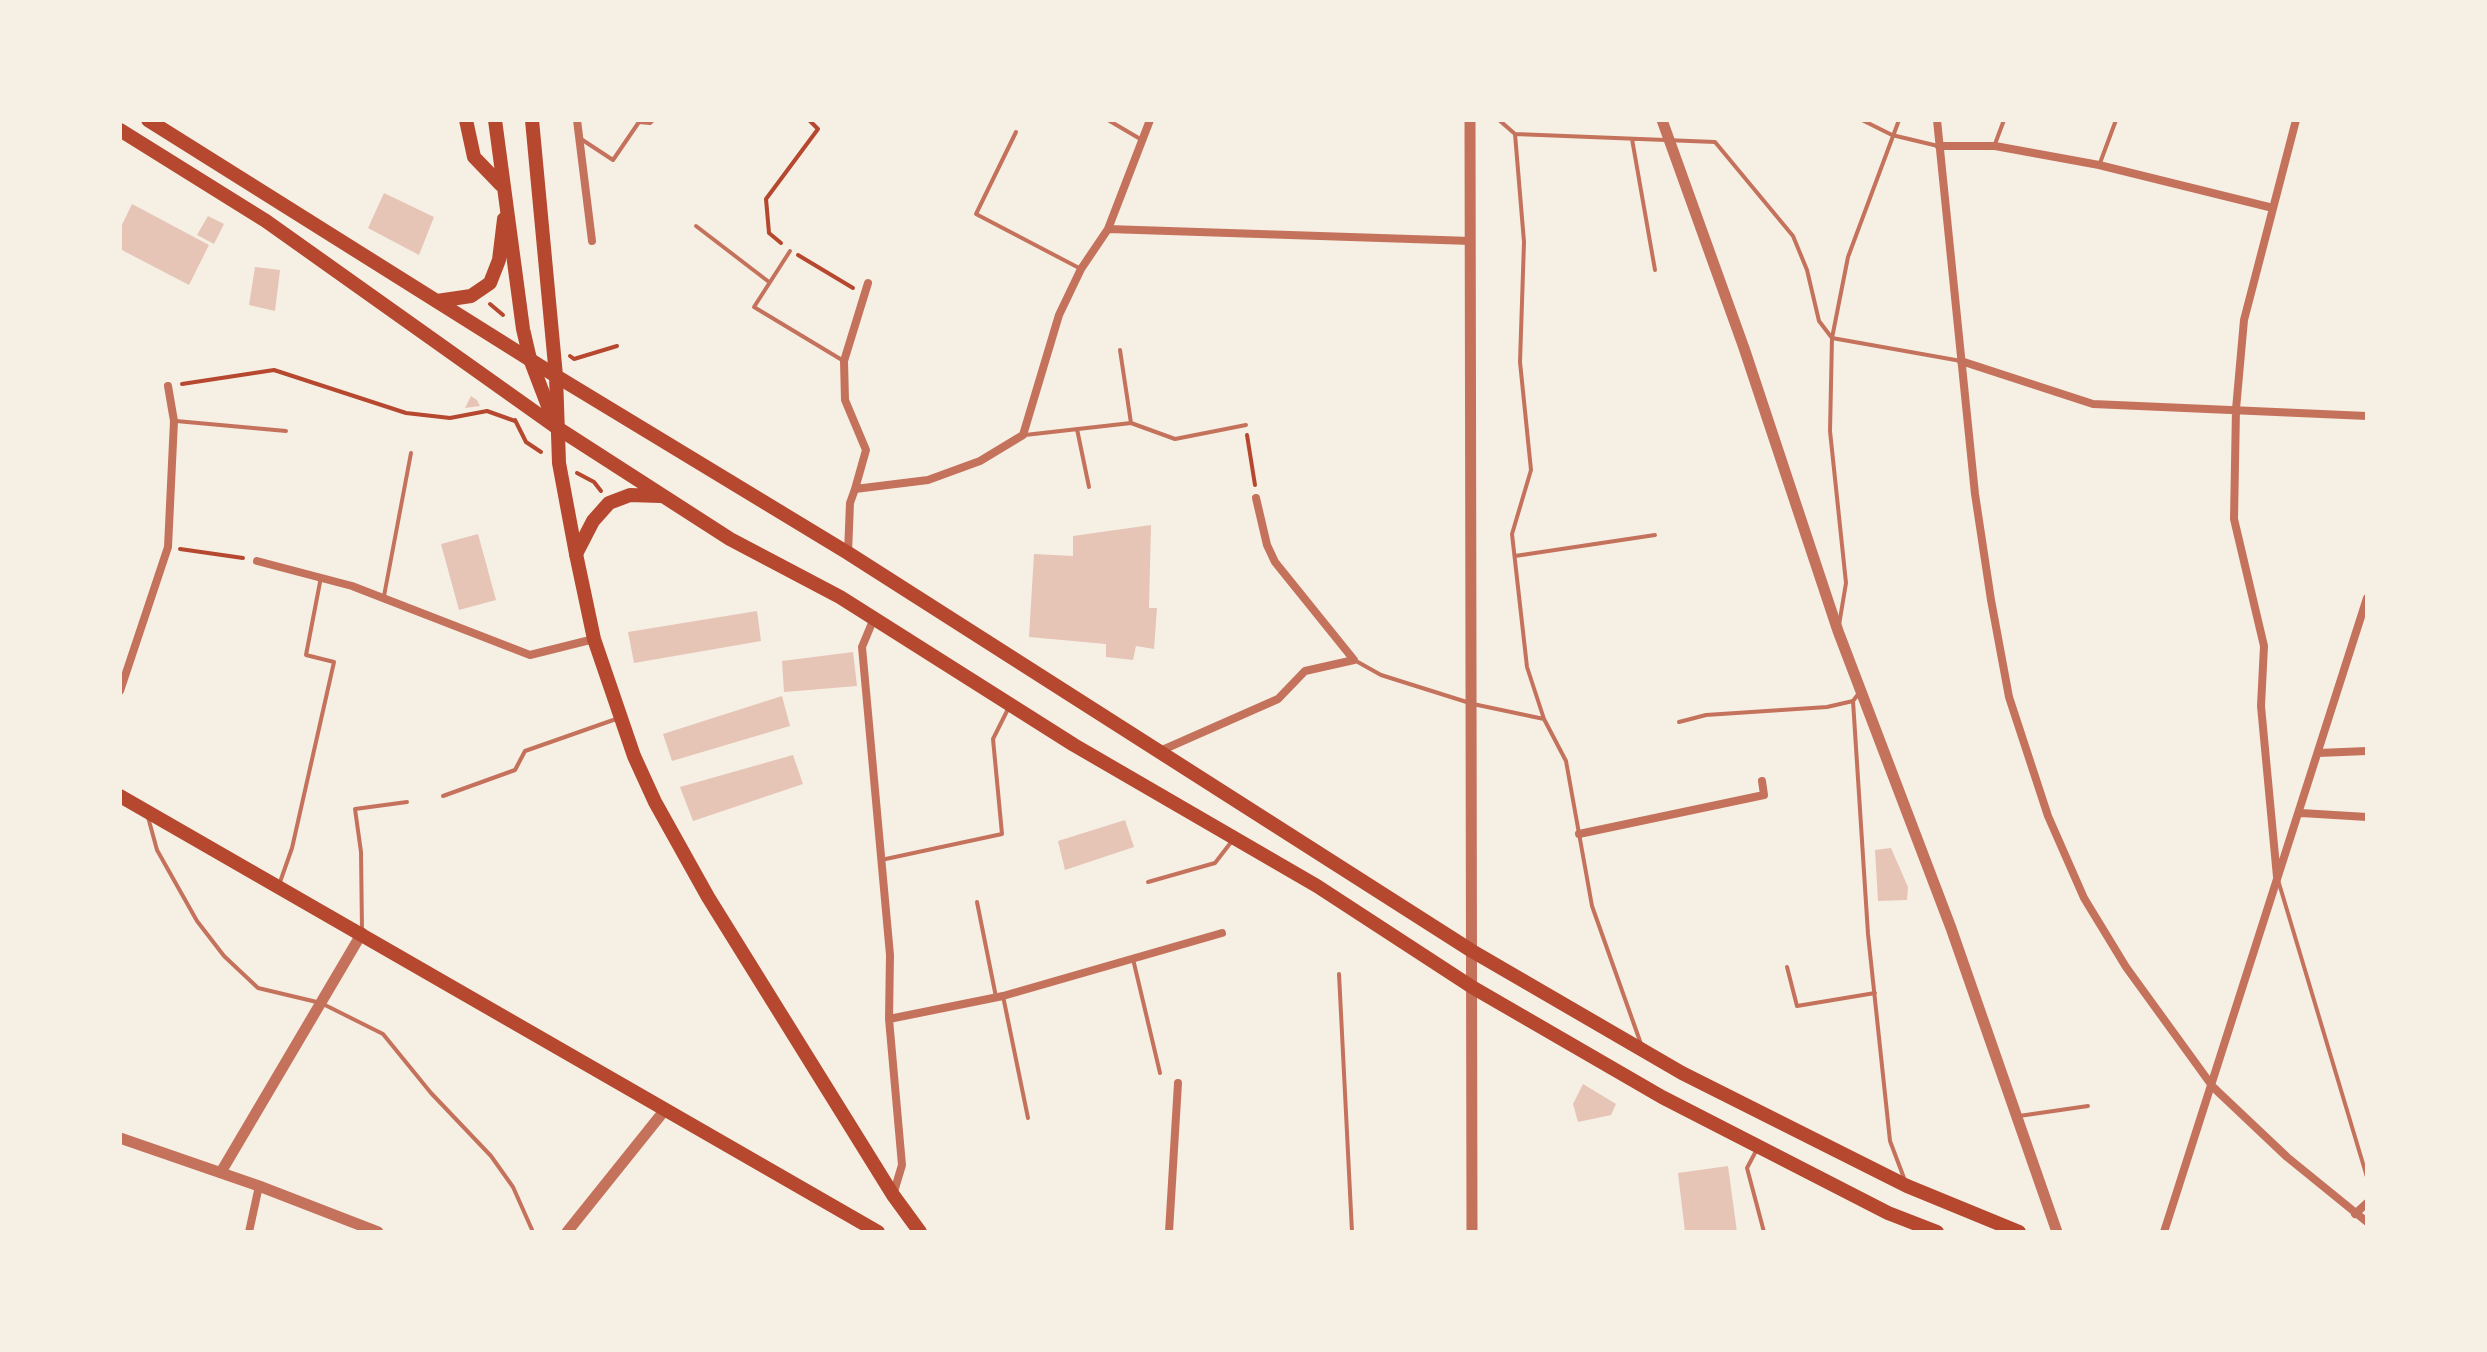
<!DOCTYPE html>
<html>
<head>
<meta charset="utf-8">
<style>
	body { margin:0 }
	#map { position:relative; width:2487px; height:1352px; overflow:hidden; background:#f6efe4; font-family:"Open Sans",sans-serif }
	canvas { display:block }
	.frame { position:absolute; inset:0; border:122px solid #f6efe4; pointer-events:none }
</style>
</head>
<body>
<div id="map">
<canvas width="2487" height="1352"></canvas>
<div class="frame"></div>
</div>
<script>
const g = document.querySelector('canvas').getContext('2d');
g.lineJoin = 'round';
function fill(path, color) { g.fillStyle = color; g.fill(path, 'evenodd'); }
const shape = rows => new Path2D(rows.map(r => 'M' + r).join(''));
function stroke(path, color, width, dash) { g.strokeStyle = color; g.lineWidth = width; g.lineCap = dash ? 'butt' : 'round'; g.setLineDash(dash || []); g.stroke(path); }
fill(shape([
	[384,193,434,217,419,255,368,228],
	[132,204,209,245,189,285,120,249,120,229],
	[208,216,224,224,214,244,197,235],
	[255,267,280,270,275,311,249,305],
	[471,396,477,400,480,406,465,408],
	[1151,525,1149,608,1157,608,1154,649,1136,646,1133,660,1106,657,1106,644,1029,637,1034,554,1073,556,1073,536],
	[478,534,496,600,459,610,441,544],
	[757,611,761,641,634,663,628,632],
	[853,652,857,686,784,692,782,661],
	[782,696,790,726,672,761,663,734],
	[793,755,803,784,693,821,680,787],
	[1125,820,1134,847,1065,870,1058,841],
	[1891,848,1908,887,1907,900,1878,901,1875,850],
	[1583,1084,1616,1104,1611,1115,1578,1122,1573,1104],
	[1728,1166,1737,1232,1685,1232,1678,1173]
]), '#e6c5b7');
stroke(shape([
	[781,243,769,233,766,199,818,129,809,120],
	[798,255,853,288],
	[490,304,503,315],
	[570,356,574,359,617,346],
	[182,384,274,370,406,413,450,418,487,411,515,421],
	[515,420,526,442,541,452],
	[1247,435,1255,485],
	[577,473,594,482,601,491],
	[180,549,243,558]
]), '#b5482f', 4);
stroke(shape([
	[1108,120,1142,140],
	[1499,120,1515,134,1715,142,1793,236,1807,270,1819,321,1832,338,1961,361],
	[1862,120,1892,135,1938,146],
	[639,122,650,123,653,120],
	[1016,132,976,214,1081,269],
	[1515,134,1524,242,1520,362,1531,470,1512,534,1527,667,1544,719,1566,761,1592,906,1641,1044],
	[581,139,613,160,639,122,637,120],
	[1632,139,1655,270],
	[1995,144,2004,120],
	[2100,163,2116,120],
	[696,226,769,282],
	[790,251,754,307,842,360],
	[1120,350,1131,423],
	[176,421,286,431],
	[1077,429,1089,487],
	[1025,435,1131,423,1175,439,1246,425],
	[1515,556,1655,535],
	[384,596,411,453],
	[1839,625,1846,583,1830,431,1832,338,1848,257,1899,120],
	[1356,661,1381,675,1473,704,1544,719],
	[1853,701,1868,934,1890,1141,1904,1178],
	[1679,722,1706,715,1827,707,1853,701,1859,693],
	[443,796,515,770,525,751,619,718],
	[148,817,157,850,197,921,224,956,258,988,321,1003,383,1034,431,1093,491,1156,513,1187,533,1232],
	[881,860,1002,834,993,739,1009,707],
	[2278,880,2367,1177],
	[1148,882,1215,863,1232,841],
	[279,885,292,848,334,662,306,655,321,577],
	[977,902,996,997],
	[362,929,361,852,355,809,407,802],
	[1133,959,1160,1073],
	[1787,967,1797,1006,1875,993],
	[1339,974,1352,1232],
	[1003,996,1028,1118],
	[2019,1116,2088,1106],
	[1756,1151,1747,1168,1764,1232]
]), '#c5725c', 4);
stroke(shape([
	[577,120,592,241],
	[1937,120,1975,494,1991,600,2009,697,2048,816,2084,898,2126,967,2213,1087,2287,1157,2367,1222],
	[1939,146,1995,146,2099,165,2273,208],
	[1108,229,1471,241],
	[1961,361,2093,404,2367,416],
	[855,489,866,450,845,400,844,361,868,283],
	[848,553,850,503,855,489,928,480,980,461,1023,435,1059,315,1081,269,1108,229,1150,120],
	[257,561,352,586,530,655,594,639],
	[874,618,862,647,890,955,889,1019,902,1165,893,1195],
	[120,691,168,547,174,421,168,386],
	[1160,751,1278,699,1305,671,1354,660,1275,562,1267,545,1256,498],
	[2318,753,2367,751],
	[2301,813,2367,817],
	[1579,834,1764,795,1762,781],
	[2277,877,2261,706,2264,646,2234,519,2236,409,2244,320,2296,120],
	[889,1019,1003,996,1222,933],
	[2355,1214,2367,1203],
	[249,1232,259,1186],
	[1169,1232,1178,1083],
	[2164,1232,2367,598]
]), '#c5725c', 8);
stroke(shape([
	[1470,120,1472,1232],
	[1662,120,1744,348,1838,631,1951,928,2057,1232],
	[120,1138,259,1186,378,1232],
	[221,1172,362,933],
	[567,1232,664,1111]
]), '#c5725c', 11);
stroke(shape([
	[148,120,556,376,559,463,576,554,594,639,634,756,655,802,708,897,893,1195,920,1232],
	[120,130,266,221,556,427],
	[120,796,878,1232]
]), '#b5482f', 14);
stroke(shape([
	[466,120,474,157,501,185],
	[495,120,523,329,530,359,556,427,730,539,840,597,1074,745,1317,886,1472,987,1662,1097,1888,1213,1937,1232],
	[532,120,556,376,848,553,1472,951,1682,1073,1907,1186,2019,1232],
	[437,301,471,296,490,283,499,260,504,219],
	[576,554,593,521,609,503,630,495,660,496]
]), '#b5482f', 14);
</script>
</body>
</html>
